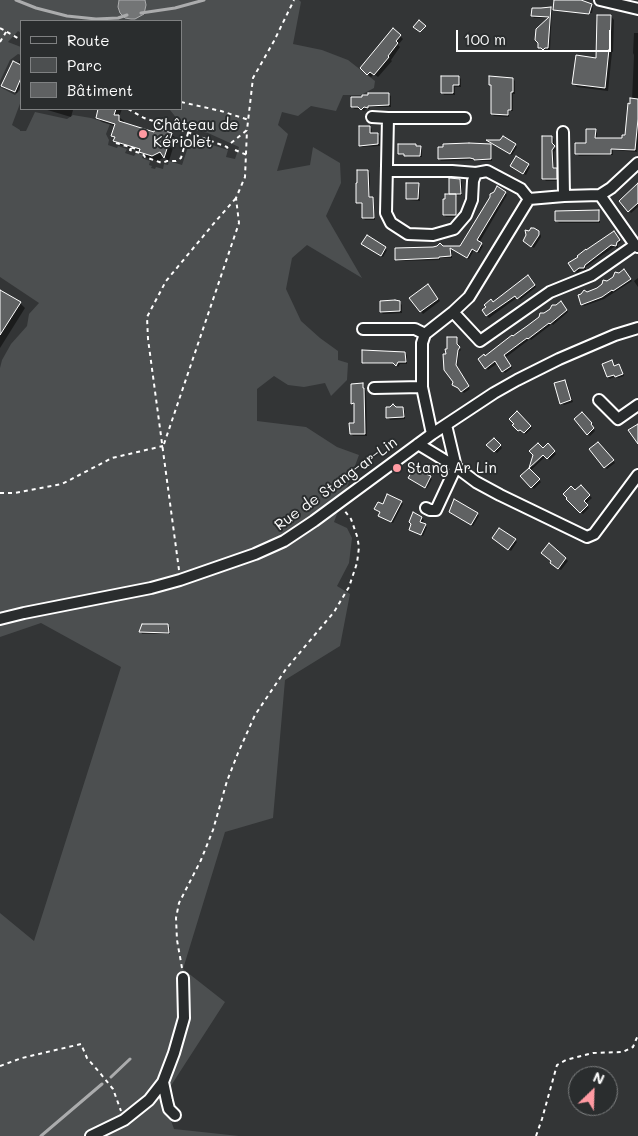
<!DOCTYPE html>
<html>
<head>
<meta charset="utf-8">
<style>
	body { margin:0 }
	#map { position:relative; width:638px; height:1136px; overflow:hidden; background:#333536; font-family:Mali,sans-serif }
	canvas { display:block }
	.legend { position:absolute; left:20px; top:20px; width:162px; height:90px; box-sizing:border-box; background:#2a2d2e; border:1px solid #7f8182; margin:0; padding:6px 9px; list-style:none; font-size:15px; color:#fff }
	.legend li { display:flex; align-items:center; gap:10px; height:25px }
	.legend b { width:25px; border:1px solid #7f8182 }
	.north { position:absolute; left:568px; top:1066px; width:50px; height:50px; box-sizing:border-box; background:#2a2d2e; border:1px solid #7f8182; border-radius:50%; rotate:24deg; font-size:14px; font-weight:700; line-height:20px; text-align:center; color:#fff }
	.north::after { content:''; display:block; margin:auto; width:18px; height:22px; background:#ff9aa2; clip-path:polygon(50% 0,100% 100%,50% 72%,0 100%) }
	.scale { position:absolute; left:456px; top:30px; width:155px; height:22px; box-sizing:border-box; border:2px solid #fff; border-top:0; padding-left:6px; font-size:15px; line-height:18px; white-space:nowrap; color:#fff; -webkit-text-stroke:4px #2a2d2e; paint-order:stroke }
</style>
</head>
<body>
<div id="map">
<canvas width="638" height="1136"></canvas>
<ul class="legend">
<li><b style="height:6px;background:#2a2d2e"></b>Route</li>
<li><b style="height:14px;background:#4c4f50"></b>Parc</li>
<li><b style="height:14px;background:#5f6162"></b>Bâtiment</li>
</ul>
<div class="north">N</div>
<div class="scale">100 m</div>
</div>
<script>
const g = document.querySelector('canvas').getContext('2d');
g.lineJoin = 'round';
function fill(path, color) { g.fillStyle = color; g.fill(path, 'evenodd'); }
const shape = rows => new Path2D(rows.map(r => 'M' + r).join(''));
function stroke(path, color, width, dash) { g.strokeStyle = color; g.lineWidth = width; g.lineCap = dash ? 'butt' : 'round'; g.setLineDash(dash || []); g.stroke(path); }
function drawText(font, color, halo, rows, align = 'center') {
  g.font = font + ' Mali,sans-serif'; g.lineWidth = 4; g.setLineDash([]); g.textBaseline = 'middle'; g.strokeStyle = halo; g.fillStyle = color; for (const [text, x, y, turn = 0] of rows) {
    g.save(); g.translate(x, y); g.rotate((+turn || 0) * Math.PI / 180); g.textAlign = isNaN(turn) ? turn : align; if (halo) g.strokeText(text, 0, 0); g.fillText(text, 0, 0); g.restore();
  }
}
fill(shape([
	[0,0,119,0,118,1,146,5,145,0,299,0,301,2,293,44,322,50,348,60,375,81,374,88,361,95,343,95,336,111,311,106,298,116,282,112,278,125,288,134,277,171,310,165,313,147,340,163,341,183,326,216,362,278,307,245,292,258,286,289,301,321,320,338,338,351,338,360,348,363,347,380,331,396,325,383,304,387,288,385,274,376,257,389,257,421,306,427,337,447,359,455,334,522,347,528,352,538,349,563,337,586,350,594,340,646,285,680,273,818,225,832,183,969,225,1002,163,1098,174,1129,239,1136,0,1136,0,913,34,941,121,667,41,623,0,637,0,368,2,360,11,344,27,326,29,314,39,303,0,277,0,87,15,95,21,89,21,101,12,125,20,130,20,131,26,131,35,112,67,119,73,115,91,118,110,124,106,134,109,140,108,145,117,148,118,146,127,149,125,153,134,156,136,153,143,155,142,158,150,161,149,165,152,166,151,168,155,169,156,167,163,169,164,164,168,165,169,161,182,165,191,138,228,150,226,157,235,159,239,147,208,133,194,130,178,120,170,110,170,109,181,109,181,21,21,21,21,33,18,31,8,42,21,47,21,55,18,54,10,60,0,81]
]), '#4c4f50');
const water = shape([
	[119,0,145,0,146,5,144,14,135,19,131,19,125,18,120,13,118,7,119,0]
]);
fill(water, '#737576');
stroke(water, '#abacad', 1);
fill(shape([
	[555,0,577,0,591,5,593,7,592,13,555,9],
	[550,8,552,10,550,50,546,51,539,47,550,18,534,18,532,16],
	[611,16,614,20,613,52,612,52,608,91,577,87,574,84,598,59],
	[634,33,638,33,638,143,637,152,613,150,613,155,579,156,577,154,588,144,595,131,597,133,597,140,623,139,626,136,632,100,634,55,633,53],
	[400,36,403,39,398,45,400,47,391,60,392,61,378,77,374,74,371,77,365,72],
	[21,58,21,84,17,93,5,87],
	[459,77,461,79,461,87,455,87,455,95,444,95,442,92],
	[513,79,515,81,515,94,513,94,513,111,509,111,509,117,494,116,492,114,492,86,491,85],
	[388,94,391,96,391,107,369,107,370,109,366,109,364,111,361,109,354,109,352,106,364,98],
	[44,109,72,109,73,110,71,117],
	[100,109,122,109,119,117,124,121,124,123,155,133,171,134,176,138,169,161,164,157,158,161,145,157,140,151,120,145,115,141,116,138,113,135,115,126,102,122,97,117],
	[370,127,372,129,372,134,378,134,380,136,380,146,362,147,360,145],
	[552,137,554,139,554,146,556,149,554,152,554,169,556,169,558,171,558,181,546,181,544,179],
	[489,141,515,145,517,147,512,155],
	[490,145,492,147,492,161,478,161,473,160,441,161,439,159],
	[420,147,422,149,422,157,407,157,405,155,401,155,399,153],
	[516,158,530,167,526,175,514,168],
	[368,171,370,173,370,199,374,201,375,220,365,220,363,218,363,204,359,204,357,202],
	[460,180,462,182,462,195,455,196,457,197,457,217,446,217,444,215],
	[418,185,420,187,420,201,409,200,407,198],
	[638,185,638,207,631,213,620,201],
	[505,193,507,195,479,243,483,246,479,253,474,250,469,259,452,249,452,258,440,258,440,260,398,261,396,259,443,248,460,248],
	[598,211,600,213,600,223,559,223,557,221],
	[538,232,541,235,541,237,534,248,526,243],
	[616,235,621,242,618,244,618,248,614,247,586,267,586,270,582,270,577,273,575,271],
	[368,237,387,250,383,257,365,246],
	[626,273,632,281,604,299,584,306,582,304,587,293,598,289],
	[638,278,638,287,634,281],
	[530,279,536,287,520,300,518,297,489,318,487,316,483,310],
	[430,288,440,301,423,314,411,298],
	[0,291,20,303,25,308,0,348],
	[400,303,402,305,402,313,383,314,381,312],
	[563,305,568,312,553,325,552,324,531,340,530,339,505,358,512,368,505,373,498,363,488,370,486,368,485,357,544,315],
	[456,338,458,340,459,347,461,350,459,352,457,368,470,389,464,393,460,389,454,385,454,382,447,355],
	[405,353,407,355,407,364,400,364,398,367,396,364,365,364,363,362],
	[612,362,615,367,619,365,621,367,624,376,618,378,616,376,610,379,608,377],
	[564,381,567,383,573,402,564,405,562,403],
	[362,385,366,391,367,436,353,436,351,434,355,424,354,405,352,403],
	[396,408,403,408,405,411,405,419,390,420,388,417],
	[517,413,532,428,526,434,523,431,521,432,514,425],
	[581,414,593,425,592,427,595,431,590,436,575,419],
	[494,439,502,448,497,453,488,445],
	[548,445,556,454,550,460,546,456,530,471,541,482,534,489,522,476,530,469,535,455],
	[547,450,549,451,533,466,533,463],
	[600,445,615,463,607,469,605,467],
	[428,471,430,472,428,476,432,479,427,488,411,480],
	[581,487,592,498,585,504,589,508,583,514,568,499],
	[401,502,403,504,393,523,381,517,381,512,376,509,384,506],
	[450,512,477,514,479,516,473,526],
	[422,518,424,520,422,524,427,527,423,536,410,529],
	[495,540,515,540,517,542,511,551],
	[566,559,568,561,561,570,554,565,553,561],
	[143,625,168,626,170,627,170,634,142,634,141,632]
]), '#0007');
stroke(shape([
	[16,0,36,8,67,16,96,19,118,18,127,15],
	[141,13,175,8,204,0],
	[111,1077,130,1059],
	[41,1136,102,1084]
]), '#abacad', 3);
const building = shape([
	[554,0,581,0,592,4,589,14,553,10,554,0],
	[551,7,548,48,545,48,543,50,541,48,538,48,538,43,535,40,536,29,549,17,531,16,532,8,541,8,551,7],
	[597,15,611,15,610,49,609,49,605,88,572,84,576,55,596,58,597,15],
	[419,20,426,26,420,32,413,27,419,20],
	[393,28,401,35,396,41,398,43,388,56,389,57,374,75,370,72,367,75,360,68,393,28],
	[13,61,21,65,21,78,15,92,1,86,13,61],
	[441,76,459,76,459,85,453,85,453,93,441,93,441,76],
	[489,76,513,78,513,92,511,92,511,110,508,110,508,115,491,114,491,85,489,85,489,76],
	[368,93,389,93,389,105,368,106,368,108,364,107,361,110,358,107,351,107,351,97,362,97,362,95,368,95,368,93],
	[630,98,638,99,638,119,635,150,611,149,611,154,575,154,575,143,586,143,586,129,596,129,595,138,622,138,622,135,625,135,628,103,630,104,630,98],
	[98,109,116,109,114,115,119,115,119,121,154,132,155,128,172,133,164,158,160,152,152,156,139,152,140,149,113,141,115,137,111,136,115,124,96,118,98,109],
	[359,126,370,126,370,133,378,133,378,144,359,146,359,126],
	[503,136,516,144,510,154,486,140,500,140,503,136],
	[542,136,552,136,552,143,555,146,552,150,553,168,557,168,557,179,542,179,542,136],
	[469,143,491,144,491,159,474,160,474,159,470,158,438,159,438,147,443,147,443,144,469,143],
	[398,144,416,144,416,146,421,146,420,156,404,156,404,154,398,154,398,144],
	[516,156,529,164,523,174,510,166,516,156],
	[357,170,368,170,369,197,373,197,374,218,362,218,362,203,356,203,356,183,357,183,357,170],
	[449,178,460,179,461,194,449,194,449,178],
	[406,183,419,183,418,199,406,199,406,183],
	[638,183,638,203,628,212,619,201,638,183],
	[497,186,506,192,477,240,482,243,477,252,472,249,467,258,450,248,451,256,439,257,439,258,395,260,395,248,433,247,437,246,440,243,443,246,460,246,490,197,490,194,494,192,497,186],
	[445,194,456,194,456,215,443,215,443,199,445,199,445,194],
	[599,210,599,221,555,221,555,211,599,210],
	[531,228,534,228,539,231,539,235,531,247,523,241,526,235,525,230,529,231,531,228],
	[614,231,620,240,617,242,616,246,611,245,585,265,584,268,579,268,574,272,568,263,578,257,577,256,586,249,586,250,614,231],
	[367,235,386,247,381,256,361,244,367,235],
	[624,269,631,279,613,291,612,290,602,297,581,305,578,295,581,294,584,290,587,292,597,288,602,284,603,280,607,281,613,277,615,272,619,273,624,269],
	[528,275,535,285,517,299,515,296,486,316,482,310,486,307,484,305,491,299,493,302,528,275],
	[428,284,438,299,420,312,409,298,428,284],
	[0,290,21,302,0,335,0,290],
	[395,300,400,301,400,311,380,312,380,301,395,300],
	[561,301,567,310,550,324,549,323,528,339,527,338,504,355,511,366,502,372,495,361,485,369,478,359,484,354,485,356,512,335,513,336,517,333,527,326,539,317,540,313,544,313,550,309,552,305,556,305,561,301],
	[447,337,457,337,457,344,460,347,458,350,456,365,469,386,461,392,458,388,452,385,453,382,444,370,443,354,446,354,445,349,447,349,447,337],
	[362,350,405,352,406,362,398,362,396,366,393,363,362,363,362,350],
	[612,360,614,366,619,364,623,374,615,377,614,375,607,377,602,364,612,360],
	[565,380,571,400,560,404,554,383,565,380],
	[363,383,363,388,364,388,365,434,350,434,349,423,354,423,354,403,351,404,351,384,363,383],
	[393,404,396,407,403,407,404,417,386,418,386,407,390,407,393,404],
	[517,411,531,426,524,433,520,430,518,431,512,425,514,424,509,419,517,411],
	[582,412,592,423,591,424,594,428,587,435,574,419,582,412],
	[638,424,638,444,628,430,638,424],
	[494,438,501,445,494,452,486,445,494,438],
	[598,442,614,460,604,468,589,449,598,442],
	[538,443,543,448,548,443,555,451,547,459,543,455,529,468,540,479,531,488,520,476,529,468,533,455,529,451,538,443],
	[417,463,429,470,426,474,431,476,425,488,408,478,417,463],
	[581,485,590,495,584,501,588,505,580,513,566,499,567,498,563,494,571,486,575,490,581,485],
	[387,494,402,501,391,522,378,516,380,512,374,509,378,502,383,504,387,494],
	[454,499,478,513,471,525,449,512,454,499],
	[413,512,422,517,420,522,426,524,421,535,409,530,411,524,409,522,413,512],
	[499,528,516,539,508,550,492,538,499,528],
	[549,543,566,558,558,569,550,563,551,561,541,553,549,543],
	[142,624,168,624,169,633,139,632,142,624]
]);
fill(building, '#5f6162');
stroke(building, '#fff', 1);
const street = shape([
	[600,0,638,9],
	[372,117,388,118,386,213,391,223,408,234,433,235,454,229,466,215,472,200,473,181,476,173],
	[388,118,465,118],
	[563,132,564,196],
	[387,171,452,171,476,173,487,171,521,189,529,199],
	[600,195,635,245,638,247],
	[529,199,564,196,600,195,611,188,638,163],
	[453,312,480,341,550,292,592,275,635,245],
	[363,329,415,329,425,334],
	[374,388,422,387],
	[599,400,618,419,638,405],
	[446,425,456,467],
	[432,434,422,387,422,343,425,334,453,312,469,297,529,199],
	[418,444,456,467,476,482,500,495,587,537,594,534,638,475],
	[426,508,430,510,436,510,456,467],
	[0,619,24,613,151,588,180,580,255,554,284,541,314,521,432,434,494,393,517,380,559,359,615,335,638,328],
	[163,1082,167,1101,169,1109,175,1115],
	[91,1136,124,1120,149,1100,163,1082,174,1053,184,1018,183,978]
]);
stroke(street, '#fff', 14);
stroke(shape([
	[0,28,21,40],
	[0,42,6,32],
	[181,102,221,111,249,120],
	[128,109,144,118,190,133,227,147,229,151],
	[116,143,140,150],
	[231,143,247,130,253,78,274,41,294,0],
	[131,148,130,150,143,154,145,157,162,163,167,161,176,161,181,158,188,133],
	[235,150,247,155],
	[164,444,239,223,236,198,245,177,247,130],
	[0,493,15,493,62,484,112,458,163,446],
	[179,570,148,339,147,317,166,281,215,222,236,198],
	[182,968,177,940,176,918,179,903,201,860,213,830,227,781,238,753,255,715,286,669,334,612,349,587,357,563,359,547,357,536,351,519,344,510],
	[0,1066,22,1058,81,1044,87,1058,100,1073,113,1089,121,1111],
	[536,1136,542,1119,557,1065,566,1060,593,1053,623,1052,633,1047,638,1035]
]), '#fff', 2, [4, 4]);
stroke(street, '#2a2d2e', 10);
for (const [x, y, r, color] of [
	[143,134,5,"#ff9aa2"],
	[397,468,5,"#ff9aa2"]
]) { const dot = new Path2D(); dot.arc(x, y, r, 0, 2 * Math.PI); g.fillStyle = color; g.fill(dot); stroke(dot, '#2a2d2e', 2); }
drawText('15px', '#fff', '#2a2d2e', [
	["Château de",153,125],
	["Kériolet",153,142],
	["Stang Ar Lin",407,468]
], 'left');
drawText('15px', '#fff', '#2a2d2e', [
	["Rue de Stang-ar-Lin",336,484,-36]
]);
</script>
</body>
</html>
